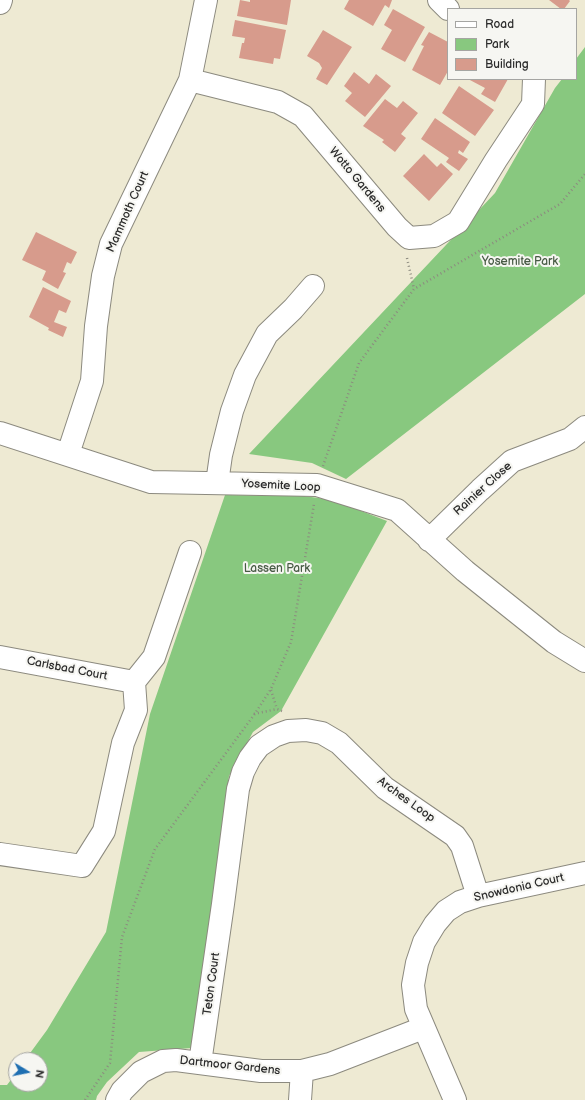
<!DOCTYPE html>
<html>
<head>
<meta charset="utf-8">
<style>
	body { margin:0 }
	#map { position:relative; width:585px; height:1100px; overflow:hidden; background:#eeead3; font-family:"Balsamiq Sans",sans-serif }
	canvas { display:block }
	.legend { position:absolute; left:447px; top:8px; width:130px; height:72px; box-sizing:border-box; background:#f6f6f2; border:1px solid #a5a5a2; margin:0; padding:5px 7px; list-style:none; font-size:12px; color:#2b2b2b }
	.legend li { display:flex; align-items:center; gap:8px; height:20px }
	.legend b { width:20px; border:1px solid #a5a5a2 }
	.north { position:absolute; left:8px; top:1052px; width:40px; height:40px; box-sizing:border-box; background:#f6f6f2; border:1px solid #a5a5a2; border-radius:50%; rotate:100deg; font-size:11px; font-weight:700; line-height:16px; text-align:center; color:#2b2b2b }
	.north::after { content:''; display:block; margin:auto; width:14px; height:18px; background:#1f6fb2; clip-path:polygon(50% 0,100% 100%,50% 72%,0 100%) }
</style>
</head>
<body>
<div id="map">
<canvas width="585" height="1100"></canvas>
<ul class="legend">
<li><b style="height:5px;background:#fff"></b>Road</li>
<li><b style="height:11px;background:#88c87f"></b>Park</li>
<li><b style="height:11px;background:#d79b8c"></b>Building</li>
</ul>
<div class="north">N</div>
</div>
<script>
const g = document.querySelector('canvas').getContext('2d');
g.lineJoin = 'round';
function fill(path, color) { g.fillStyle = color; g.fill(path, 'evenodd'); }
const shape = rows => new Path2D(rows.map(r => 'M' + r).join(''));
function stroke(path, color, width, dash) { g.strokeStyle = color; g.lineWidth = width; g.lineCap = dash ? 'butt' : 'round'; g.setLineDash(dash || []); g.stroke(path); }
function drawText(font, color, halo, rows, align = 'center') {
  g.font = font + ' "Balsamiq Sans",sans-serif'; g.lineWidth = 4; g.setLineDash([]); g.textBaseline = 'middle'; g.strokeStyle = halo; g.fillStyle = color; for (const [text, x, y, turn = 0] of rows) {
    g.save(); g.translate(x, y); g.rotate((+turn || 0) * Math.PI / 180); g.textAlign = isNaN(turn) ? turn : align; if (halo) g.strokeText(text, 0, 0); g.fillText(text, 0, 0); g.restore();
  }
}
fill(shape([
	[585,47,585,294,346,479,312,463,249,454,495,193,555,88,562,79,576,79,576,59],
	[225,495,304,496,333,500,387,521,281,711,253,732,229,776,192,1048,139,1052,107,1082,97,1096,96,1100,0,1100,0,1085,7,1085,16,1073,16,1084,40,1084,40,1060,25,1060,47,1030,106,932,150,714]
]), '#88c87f');
fill(shape([
	[240,0,250,2,250,0,291,0,287,25,237,16],
	[349,0,392,0,389,8,385,5,373,26,344,9],
	[549,0,569,0,570,1,564,9,561,9],
	[393,9,425,27,405,62,381,49,392,30,384,25],
	[235,20,286,30,280,59,274,58,273,64,239,58,242,43,244,43,245,38,232,36],
	[323,30,352,47,327,85,316,79,322,68,319,63,307,56],
	[429,32,448,42,448,71,440,85,412,70,424,46,421,45],
	[354,72,369,84,376,74,391,86,365,117,345,101,352,93,344,86],
	[468,79,508,79,495,102,481,94,485,88],
	[459,86,494,110,475,136,442,113],
	[385,99,397,108,403,101,418,113,401,134,406,138,395,152,382,142,384,140,363,126],
	[435,118,470,142,463,153,459,150,458,153,468,159,459,171,446,162,449,158,421,139],
	[424,154,437,167,441,163,453,174,429,201,403,176],
	[36,232,77,252,71,264,67,262,63,272,66,273,58,289,42,280,46,271,22,260],
	[43,287,71,301,66,313,59,310,54,322,67,327,63,337,48,330,49,328,29,317]
]), '#d79b8c');
const minor = shape([
	[439,0,448,9],
	[0,3,1,0],
	[190,80,278,102,303,116,397,227,409,238,434,236,458,222,496,160,533,104,534,79],
	[0,433,151,482,317,485,397,510,465,571,554,642,585,661],
	[68,454,92,381,96,326,103,276,111,244,190,80,206,0],
	[217,483,221,455,232,411,245,375,267,334,293,309,313,286],
	[429,540,480,490,512,461,570,439,585,427],
	[0,657,134,682],
	[0,854,82,866,104,831,123,743,136,710,134,682,154,657,190,552],
	[200,1063,223,904,238,789,243,772,250,758,259,746,274,736,288,731,306,730,322,733,339,743,385,788,455,836,462,846,478,896],
	[117,1100,122,1091,141,1072,163,1061,176,1060,261,1071,302,1071,330,1064,423,1028],
	[300,1100,302,1071],
	[455,1100,416,1009,413,985,417,963,424,942,435,924,446,911,460,902,478,896,585,873]
]);
stroke(minor, '#8c8a7f', 24);
stroke(shape([
	[407,258,414,289],
	[323,466,359,363,414,289,560,204,585,174],
	[271,690,277,709],
	[254,714,277,709,282,711],
	[85,1100,110,1063,122,937,155,849,254,715,271,689,291,642,314,504]
]), '#8c8a7f', 2.5, [1, 3]);
stroke(minor, '#fff', 22);
drawText('12px', '#2b2b2b', '#f6f6f2', [
	["Wotto Gardens",357,180,50],
	["Mammoth Court",128,212,-66],
	["Yosemite Loop",281,486,3],
	["Rainier Close",483,489,-42],
	["Carlsbad Court",67,669,11],
	["Arches Loop",406,800,36],
	["Snowdonia Court",519,888,-13],
	["Teton Court",212,984,-82],
	["Dartmoor Gardens",230,1066,6]
]);
drawText('12px', '#475a44', '#f6f6f2', [
	["Yosemite Park",520,262],
	["Lassen Park",277,569]
]);
</script>
</body>
</html>
